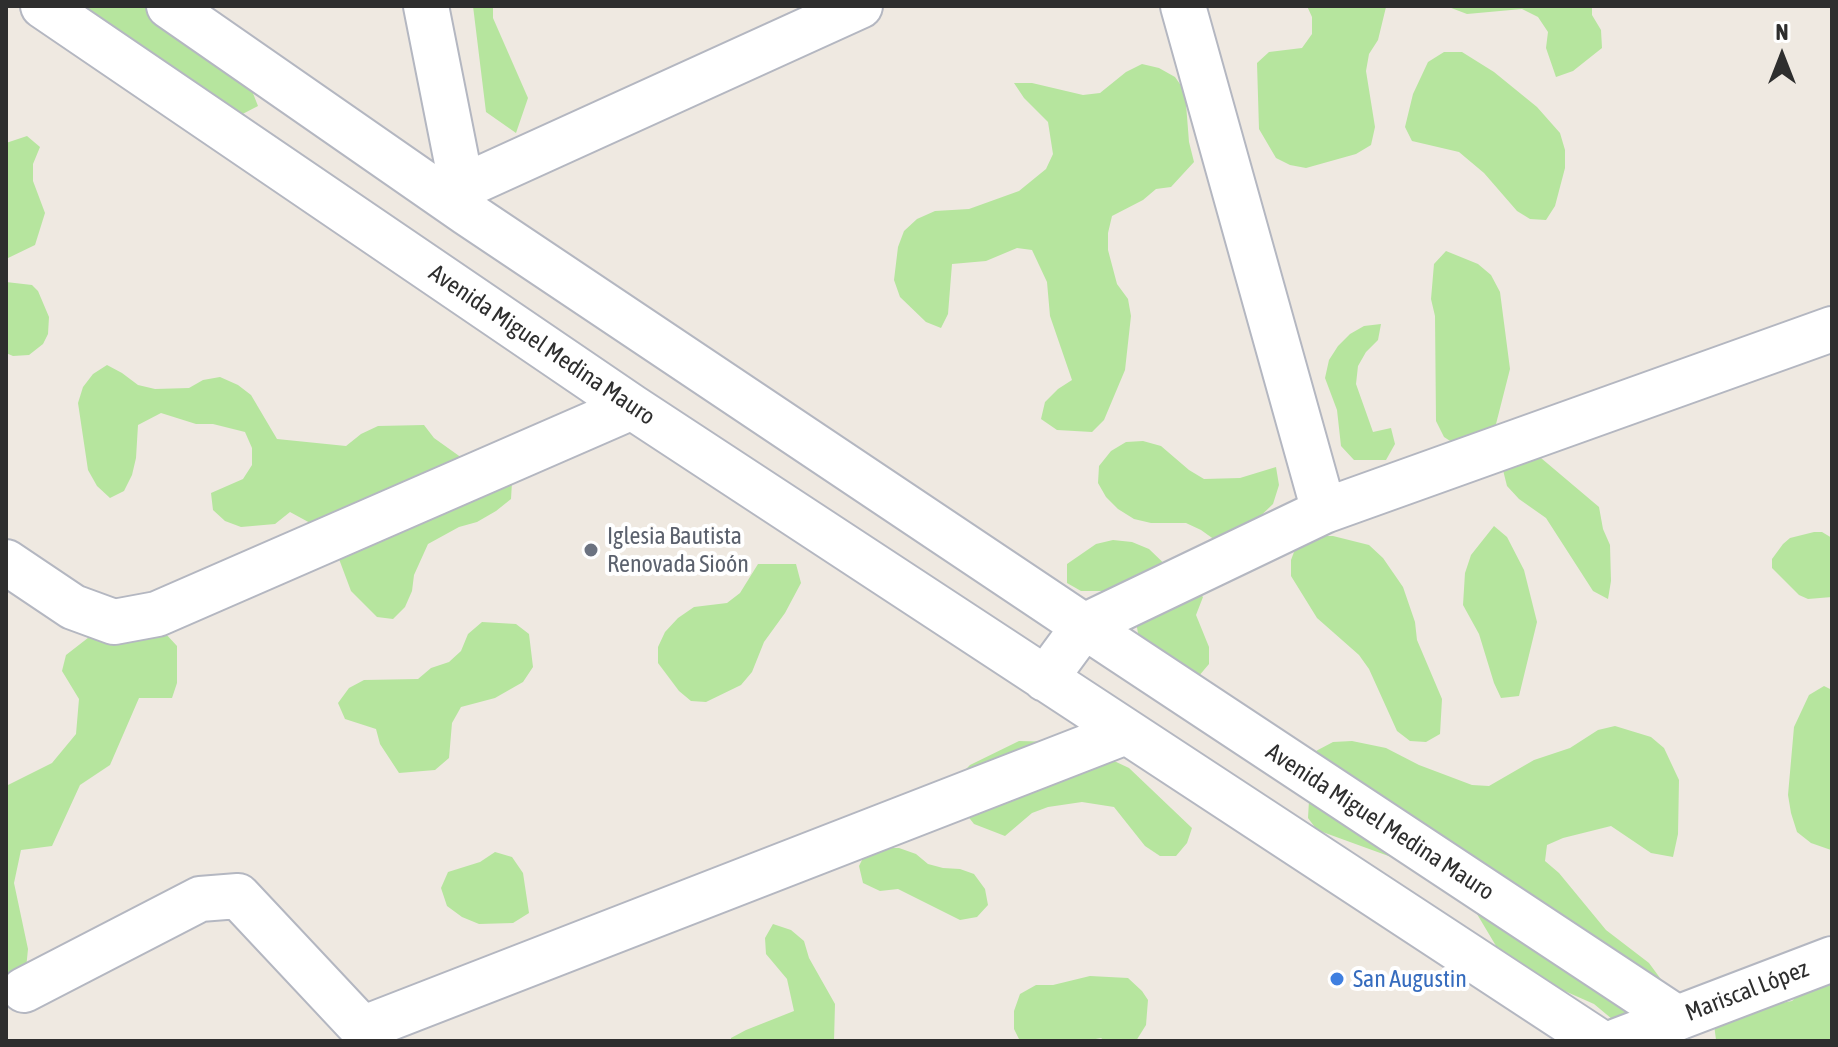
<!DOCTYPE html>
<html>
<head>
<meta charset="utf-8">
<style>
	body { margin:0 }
	#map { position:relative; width:1838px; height:1047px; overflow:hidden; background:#efe9e1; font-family:"Asap Condensed",sans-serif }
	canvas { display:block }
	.frame { position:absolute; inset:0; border:8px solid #2e2e2e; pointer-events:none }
	.north { position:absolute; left:1742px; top:16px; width:80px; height:80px; -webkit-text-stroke:6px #fff; paint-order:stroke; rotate:0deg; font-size:22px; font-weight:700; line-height:32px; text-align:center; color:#2e2e2e }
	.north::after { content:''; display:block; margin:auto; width:28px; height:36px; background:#2e2e2e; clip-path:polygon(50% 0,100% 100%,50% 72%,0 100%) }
</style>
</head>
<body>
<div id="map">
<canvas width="1838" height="1047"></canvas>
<div class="frame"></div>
<div class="north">N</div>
</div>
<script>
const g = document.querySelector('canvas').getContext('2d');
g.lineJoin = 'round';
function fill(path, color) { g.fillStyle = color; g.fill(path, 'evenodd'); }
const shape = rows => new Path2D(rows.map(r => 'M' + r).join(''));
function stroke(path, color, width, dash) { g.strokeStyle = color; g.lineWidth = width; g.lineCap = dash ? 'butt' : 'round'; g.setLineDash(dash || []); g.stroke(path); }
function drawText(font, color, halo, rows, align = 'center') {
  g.font = font + ' "Asap Condensed",sans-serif'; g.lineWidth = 8; g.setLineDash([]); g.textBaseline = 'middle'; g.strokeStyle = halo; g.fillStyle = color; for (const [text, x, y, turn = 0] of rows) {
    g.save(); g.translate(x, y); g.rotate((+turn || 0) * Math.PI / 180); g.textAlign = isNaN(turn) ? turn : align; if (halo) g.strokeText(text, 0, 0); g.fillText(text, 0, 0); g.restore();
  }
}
fill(shape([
	[59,6,144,6,219,49,245,73,258,106,229,121],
	[473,6,493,6,493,18,528,98,516,133,486,112],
	[1307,6,1386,7,1378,40,1369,54,1366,71,1375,127,1371,145,1356,154,1306,168,1290,165,1276,158,1259,129,1257,63,1269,52,1302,48,1312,34,1312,17],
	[1446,6,1592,6,1592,15,1601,30,1602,48,1573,71,1556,77,1546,48,1548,32,1538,17,1522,9,1467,14],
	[1444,52,1462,52,1494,72,1537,107,1560,133,1565,150,1565,168,1555,206,1546,220,1530,219,1517,211,1484,173,1459,152,1412,141,1405,127,1413,94,1428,62],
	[1142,64,1159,68,1175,77,1185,91,1189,142,1194,162,1171,187,1156,189,1143,200,1112,216,1108,233,1108,250,1117,284,1128,299,1131,316,1125,370,1104,420,1092,432,1057,430,1041,419,1045,402,1058,389,1072,380,1050,316,1047,282,1032,250,1017,248,986,261,952,264,948,314,941,328,926,322,900,297,894,280,898,247,904,231,917,219,935,211,969,209,1019,191,1046,169,1053,154,1048,122,1024,98,1014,83,1032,83,1083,95,1100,93,1126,72],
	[27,136,40,147,33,164,33,181,45,213,35,245,6,259,6,143],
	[1446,251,1478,264,1491,275,1500,292,1510,369,1496,424,1489,438,1458,446,1444,437,1436,421,1435,316,1431,299,1434,264],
	[6,282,32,285,38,291,49,317,48,334,43,344,29,355,13,356,6,353],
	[1381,324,1378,340,1366,352,1358,366,1356,384,1373,432,1391,428,1395,444,1386,460,1354,460,1341,446,1337,410,1325,378,1329,360,1338,346,1350,334,1364,326],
	[107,365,122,373,138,385,155,389,189,388,203,380,220,377,238,385,251,395,277,439,346,446,361,434,378,426,424,425,434,438,469,463,512,482,511,499,496,511,477,522,459,527,428,544,414,575,412,591,405,607,393,619,377,617,351,591,333,543,323,530,290,512,275,524,241,527,225,521,213,510,211,493,243,479,252,465,252,448,245,432,213,424,196,424,161,413,138,425,136,458,132,475,124,491,110,498,97,486,88,470,78,403,83,387,93,374],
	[1143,441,1161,446,1189,470,1204,479,1240,478,1276,467,1279,485,1273,504,1248,528,1215,540,1201,530,1186,523,1151,523,1134,519,1118,509,1106,497,1098,483,1099,466,1111,451,1126,442],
	[1525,451,1541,458,1599,507,1603,529,1610,545,1611,581,1608,599,1593,591,1546,518,1519,499,1507,486,1503,470],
	[1494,526,1507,537,1524,570,1537,622,1519,696,1501,698,1494,683,1479,634,1463,605,1465,573,1471,555],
	[1814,532,1822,532,1832,538,1832,597,1808,599,1799,595,1772,568,1772,559,1783,544,1790,538],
	[1316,536,1333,536,1369,545,1383,558,1403,587,1415,622,1417,640,1442,699,1440,734,1426,742,1410,741,1397,731,1369,669,1359,655,1317,618,1291,576,1291,560,1297,544],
	[1113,540,1132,542,1149,549,1175,574,1192,585,1203,597,1196,615,1209,647,1209,664,1198,677,1140,645,1134,610,1113,591,1081,591,1067,583,1067,564,1096,544],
	[758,564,796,564,801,583,785,613,764,642,752,672,741,685,706,702,691,701,679,691,658,663,658,647,665,632,678,618,694,607,727,603,740,593],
	[482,622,516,624,529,634,533,667,523,682,495,698,461,707,452,723,449,758,435,770,399,773,380,744,376,729,345,719,338,703,349,688,364,680,418,679,431,668,449,662,461,651,468,634],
	[165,633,177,646,177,683,172,698,139,698,110,765,80,785,52,846,21,850,14,883,28,949,25,979,6,988,6,786,52,763,76,734,79,699,62,671,66,655,93,634],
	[1824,686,1832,690,1831,850,1811,843,1797,832,1791,813,1788,795,1794,727,1809,695],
	[1615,726,1651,737,1664,748,1679,780,1678,834,1673,857,1651,853,1611,826,1563,838,1547,845,1545,861,1559,873,1606,930,1649,963,1671,993,1624,1029,1594,1004,1508,966,1474,909,1405,862,1317,830,1308,818,1311,766,1316,751,1333,742,1352,741,1386,748,1419,765,1472,785,1489,786,1534,760,1570,748,1598,730],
	[1019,741,1058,742,1095,752,1129,768,1192,828,1187,843,1176,856,1160,856,1145,846,1114,807,1082,802,1048,807,1032,813,1005,836,974,824,963,810,958,777,970,765],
	[883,848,899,848,916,854,928,864,943,868,960,869,974,874,985,889,988,905,977,917,960,920,898,889,880,891,863,883,859,866,866,852],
	[495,852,512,857,523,873,529,913,513,923,479,924,462,917,447,906,441,888,448,872,480,862],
	[773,924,791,930,804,941,809,958,835,1004,834,1041,731,1041,731,1038,746,1030,794,1011,787,979,766,954,765,938],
	[1090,976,1128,978,1142,991,1148,1000,1146,1025,1136,1041,1105,1041,1101,1038,1085,1041,1020,1041,1014,1029,1014,1011,1020,994,1036,985,1053,985],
	[1832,978,1832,1041,1716,1040,1714,1024,1740,1005,1776,1004,1792,1001,1805,989]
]), '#b6e59e');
const minor = shape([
	[43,6,632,407,1598,1041],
	[169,6,467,213,1084,626,1677,1018],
	[426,6,467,213],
	[1183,6,1324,511],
	[462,187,860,6],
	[6,562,73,607,114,622,157,614,632,407],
	[1045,679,1084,626,1324,511,1832,329],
	[24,990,200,899,238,896,374,1041],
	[364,1028,1126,732]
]);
const tertiary = shape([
	[1617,1041,1832,959]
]);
stroke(minor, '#b4b7c1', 48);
stroke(tertiary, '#b4b7c1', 48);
stroke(minor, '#fff', 44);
stroke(tertiary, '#fff', 44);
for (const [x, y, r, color] of [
	[591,550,8,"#6b7280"],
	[1337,979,8,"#3f7fe0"]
]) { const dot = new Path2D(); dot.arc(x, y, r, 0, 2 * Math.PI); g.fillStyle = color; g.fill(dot); stroke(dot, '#fff', 3); }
drawText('24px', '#2e2e2e', '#fff', [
	["Avenida Miguel Medina Mauro",542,345,34],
	["Avenida Miguel Medina Mauro",1380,822,33],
	["Mariscal López",1747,991,-21]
]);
drawText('24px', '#5b616d', '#fff', [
	["Iglesia Bautista",607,536],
	["Renovada Sioón",607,564]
], 'left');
drawText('24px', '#366cbe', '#fff', [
	["San Augustin",1353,979]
], 'left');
</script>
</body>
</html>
